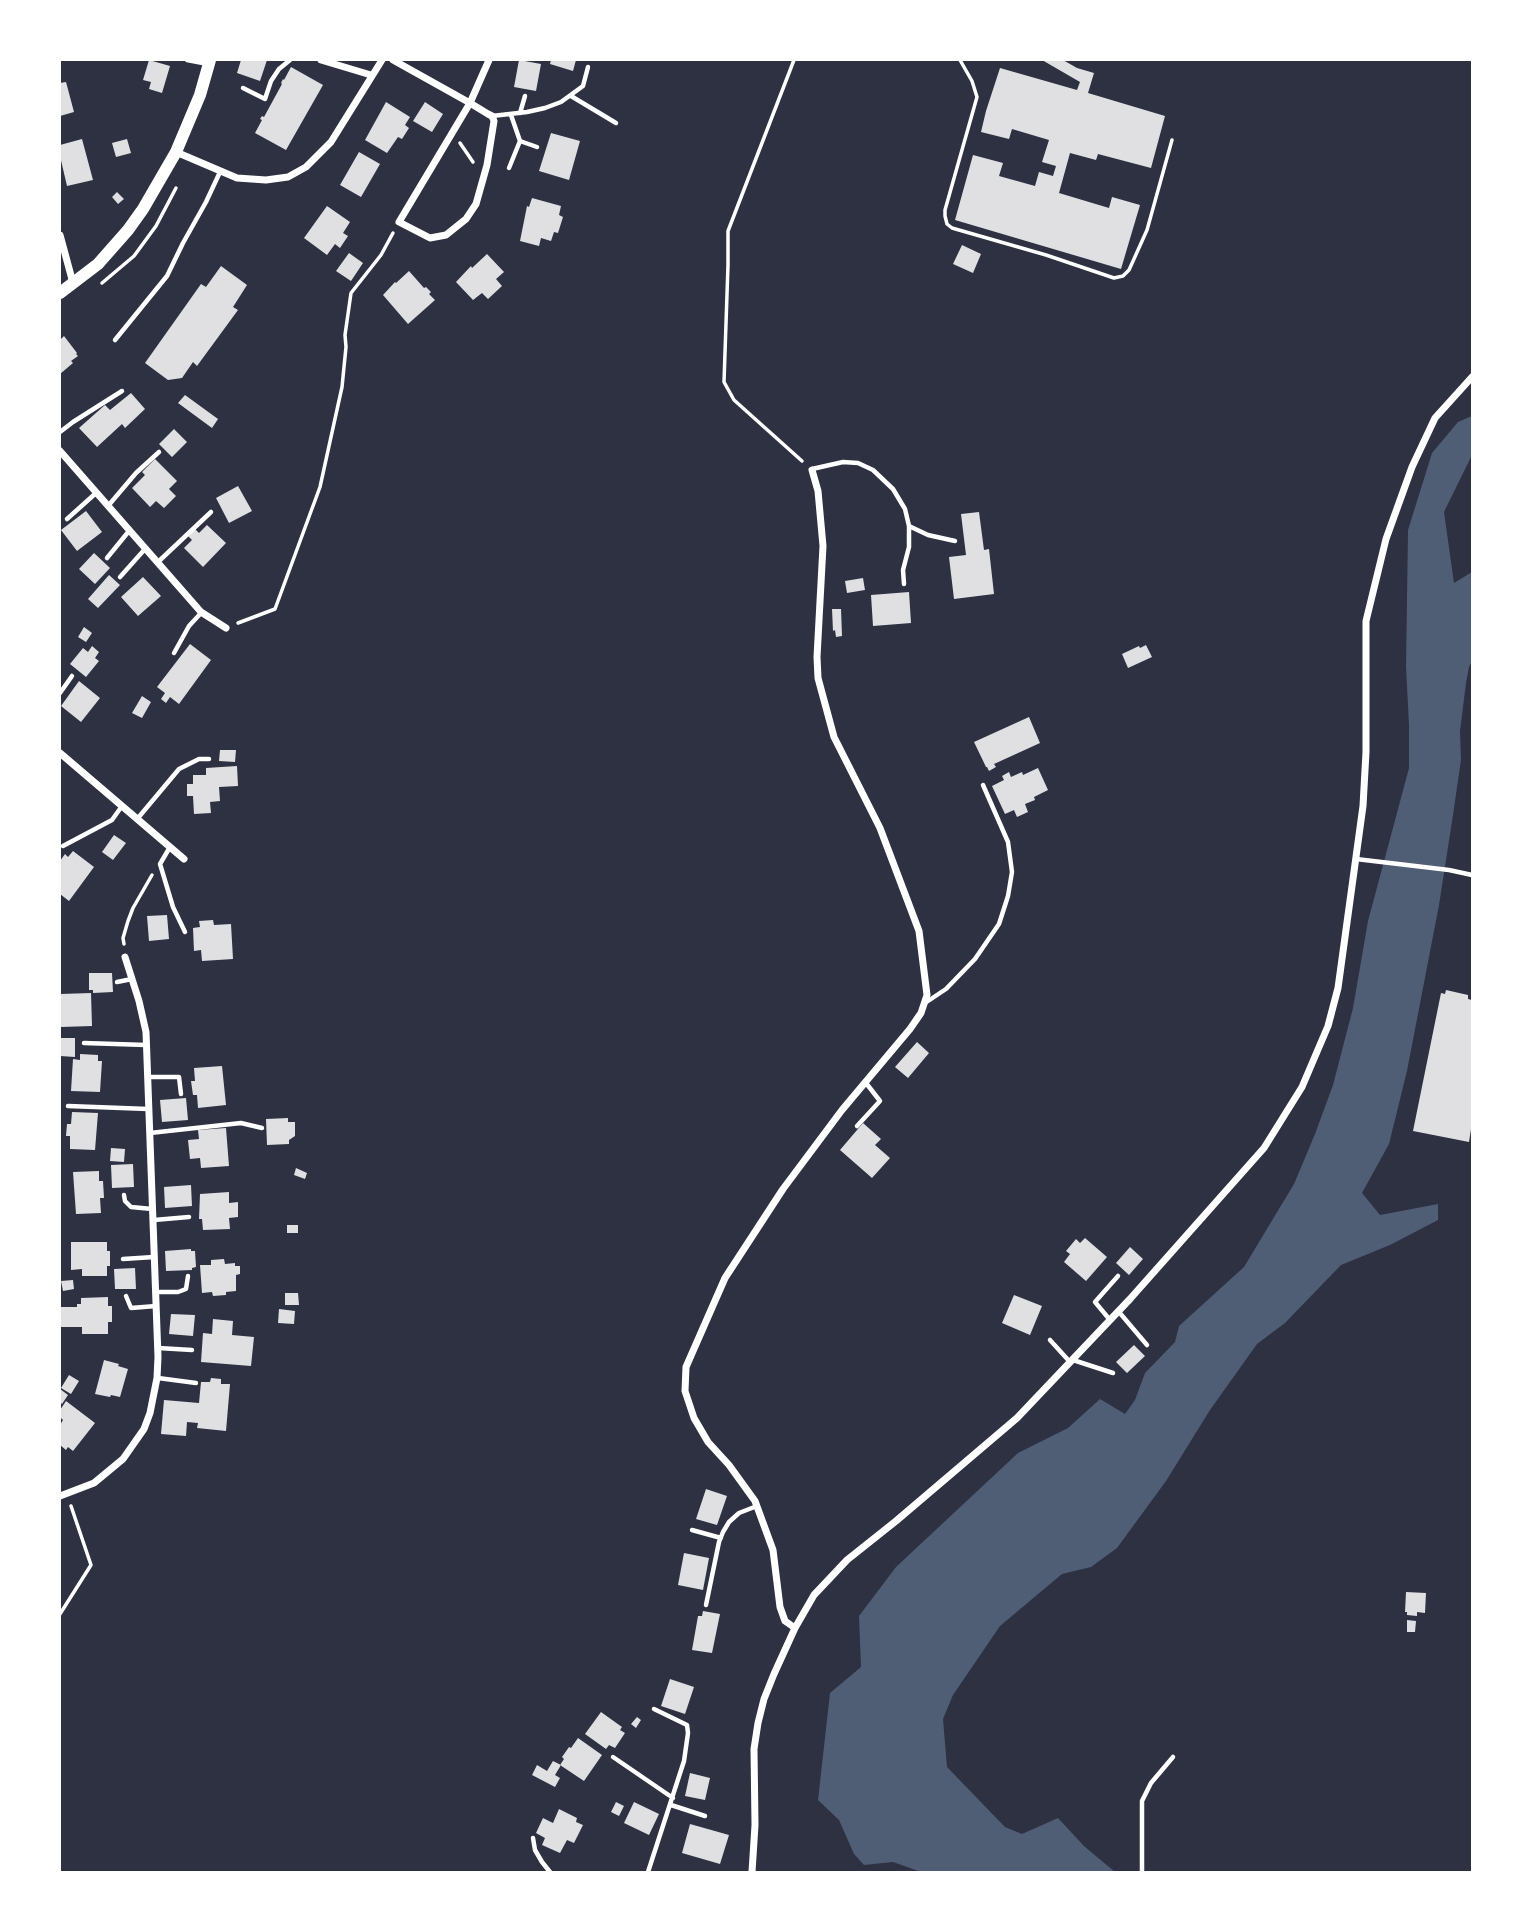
<!DOCTYPE html>
<html>
<head>
<meta charset="utf-8">
<style>
	body { margin:0 }
	#map { position:relative; width:1532px; height:1932px; overflow:hidden; background:#2d3142; font-family:"Space Grotesk",sans-serif }
	canvas { display:block }
	.frame { position:absolute; inset:0; border:61px solid #fff; pointer-events:none }
</style>
</head>
<body>
<div id="map">
<canvas width="1532" height="1932"></canvas>
<div class="frame"></div>
</div>
<script>
const g = document.querySelector('canvas').getContext('2d');
g.lineJoin = 'round';
function fill(path, color) { g.fillStyle = color; g.fill(path, 'evenodd'); }
const shape = rows => new Path2D(rows.map(r => 'M' + r).join(''));
function stroke(path, color, width, dash) { g.strokeStyle = color; g.lineWidth = width; g.lineCap = dash ? 'butt' : 'round'; g.setLineDash(dash || []); g.stroke(path); }
fill(shape([
	[1472,416,1472,455,1444,512,1454,583,1472,572,1472,661,1469,667,1466,683,1460,731,1461,760,1453,815,1439,905,1407,1071,1389,1144,1362,1193,1380,1215,1438,1204,1438,1220,1390,1245,1341,1265,1285,1323,1257,1344,1210,1410,1166,1481,1117,1548,1091,1567,1062,1574,1000,1626,953,1695,943,1719,947,1767,1005,1827,1022,1834,1058,1818,1084,1846,1115,1872,921,1872,893,1862,864,1865,854,1854,839,1820,818,1800,830,1693,861,1667,859,1616,896,1567,1018,1453,1068,1428,1100,1399,1125,1414,1135,1400,1145,1373,1175,1342,1179,1326,1244,1267,1294,1184,1315,1134,1333,1085,1353,1008,1368,921,1409,768,1409,725,1406,667,1408,530,1432,453,1458,422]
]), '#4f5d75');
fill(shape([
	[149,60,170,66,162,93,149,89,151,82,143,80],
	[241,60,267,60,260,81,237,73],
	[519,60,541,64,536,91,514,87],
	[551,60,576,60,573,71,550,64],
	[1042,60,1063,60,1077,68,1094,73,1088,93,1165,116,1151,168,1098,154,1096,160,1070,153,1059,193,1109,208,1112,197,1140,205,1121,269,955,220,973,155,1003,163,999,176,1035,186,1039,172,1053,176,1056,166,1042,162,1049,140,1012,129,1009,139,981,132,986,111,1000,68,1077,90,1080,82],
	[291,67,323,85,286,150,255,133,262,120,260,119,262,116,264,117,282,84,281,83,283,79,284,80],
	[66,82,74,112,60,116,60,83],
	[386,102,410,117,405,125,409,128,402,139,398,137,387,153,365,140],
	[425,102,443,114,432,132,413,121],
	[551,133,580,141,569,180,539,171],
	[82,139,93,180,67,186,60,156,60,145],
	[127,139,131,153,116,157,112,143],
	[359,152,380,164,361,197,340,185],
	[117,192,124,199,118,204,112,197],
	[532,198,561,206,559,215,563,217,558,233,554,232,551,241,541,238,539,246,520,241,527,206,529,207],
	[327,206,350,222,343,233,348,236,340,248,335,244,327,255,304,238],
	[962,245,981,254,973,273,953,264],
	[349,253,363,263,351,281,336,271],
	[487,254,504,272,496,279,502,286,488,299,482,293,473,300,456,282,471,266,472,268],
	[221,266,247,285,233,307,238,310,197,366,193,362,182,378,168,380,145,363,201,284,206,287],
	[409,271,424,288,426,287,431,292,429,294,435,300,408,324,383,295,395,282,396,283],
	[64,336,77,353,76,354,78,356,71,361,73,363,60,374,60,340],
	[131,393,145,409,125,428,122,424,97,447,79,428,105,405,110,410],
	[185,395,218,419,212,428,178,403],
	[174,429,187,442,172,457,159,444],
	[155,459,177,481,169,489,176,496,164,508,156,501,150,507,132,488,145,475,142,472],
	[238,486,252,511,229,523,216,498],
	[86,511,102,532,77,551,61,530],
	[979,512,984,550,989,549,994,594,954,599,949,557,966,555,961,514],
	[207,525,226,543,203,567,184,548,192,540,188,536,195,529,199,533],
	[94,553,110,568,95,584,79,569],
	[109,575,120,585,98,608,88,599],
	[143,577,161,596,138,616,121,597],
	[863,578,865,590,847,593,845,581],
	[909,592,911,623,873,626,871,595],
	[832,609,841,609,842,636,836,637,835,630,833,631],
	[84,627,92,633,86,642,78,637],
	[190,644,211,660,179,704,170,697,166,703,161,699,165,693,157,687],
	[1146,645,1152,657,1128,668,1122,654,1139,646,1140,648],
	[92,646,99,652,95,658,99,661,86,677,70,664,83,648,88,652],
	[79,681,100,698,81,722,61,706],
	[142,696,151,702,142,718,132,713],
	[1029,717,1040,743,994,764,996,767,989,771,987,767,986,767,974,742],
	[220,750,236,750,235,762,219,761],
	[237,766,238,786,219,787,220,801,210,802,211,813,194,814,193,796,187,796,187,784,193,784,193,775,206,775,206,768],
	[1038,768,1048,790,1034,797,1035,800,1025,804,1028,812,1017,817,1014,810,1005,814,992,786,1004,780,1002,776,1009,772,1011,777,1022,772,1023,775],
	[114,835,126,843,113,860,102,852],
	[73,851,94,867,69,901,60,894,60,861,65,854,68,857],
	[167,915,169,939,149,941,147,916],
	[213,920,214,925,231,924,233,959,202,961,201,950,194,951,193,928,200,927,199,921],
	[89,973,112,973,113,992,93,993,93,990,89,990],
	[1446,990,1468,995,1468,999,1472,1000,1472,1123,1469,1142,1413,1131,1441,993,1445,994],
	[91,993,92,1026,61,1027,60,994],
	[60,1038,75,1038,75,1057,60,1056],
	[917,1042,929,1053,908,1078,895,1067],
	[80,1054,98,1055,98,1061,102,1061,100,1092,71,1091,73,1059,80,1060],
	[222,1066,226,1105,198,1108,197,1095,193,1095,191,1081,195,1081,194,1068],
	[186,1098,188,1120,162,1122,160,1100],
	[72,1112,98,1113,95,1150,70,1149,70,1136,66,1136,67,1124,71,1124],
	[288,1118,288,1122,295,1122,295,1136,289,1140,289,1144,267,1145,266,1119],
	[863,1123,881,1139,875,1145,890,1158,872,1178,840,1150],
	[226,1128,229,1166,201,1168,200,1158,190,1159,188,1140,199,1139,198,1130],
	[111,1148,125,1149,124,1162,110,1161],
	[133,1164,134,1187,112,1188,111,1165],
	[296,1168,307,1173,305,1179,294,1175],
	[99,1171,99,1181,103,1181,104,1198,100,1198,101,1213,76,1214,73,1172],
	[191,1185,192,1206,165,1208,164,1187],
	[229,1192,229,1203,238,1202,238,1217,229,1218,230,1229,203,1230,202,1219,199,1219,200,1194],
	[287,1225,298,1225,298,1233,287,1233],
	[1085,1238,1107,1257,1086,1281,1064,1262,1070,1254,1066,1251,1076,1239,1080,1243],
	[71,1242,107,1242,107,1251,110,1251,110,1266,107,1266,107,1276,82,1276,82,1269,71,1270],
	[1130,1247,1143,1259,1129,1275,1116,1263],
	[191,1249,191,1251,195,1251,196,1267,192,1268,192,1270,166,1271,165,1251],
	[224,1259,225,1264,235,1263,235,1266,240,1266,240,1274,236,1275,236,1291,226,1292,226,1295,213,1296,212,1292,202,1293,200,1265,211,1265,211,1260],
	[135,1268,136,1289,115,1289,114,1269],
	[73,1280,74,1289,63,1291,61,1281],
	[285,1293,298,1293,299,1305,285,1305],
	[1014,1295,1042,1306,1030,1335,1002,1323],
	[108,1297,108,1306,112,1306,112,1322,108,1322,108,1334,82,1334,82,1327,60,1327,60,1307,77,1307,77,1304,81,1304,81,1298],
	[279,1309,295,1311,294,1324,278,1323],
	[171,1314,195,1315,193,1336,169,1334],
	[213,1319,233,1321,232,1335,254,1337,251,1366,201,1362,203,1333,212,1334],
	[1134,1345,1145,1356,1127,1373,1116,1362],
	[104,1360,119,1364,118,1366,128,1369,120,1397,111,1395,110,1397,95,1394],
	[69,1375,79,1381,71,1394,61,1388],
	[211,1378,221,1379,221,1384,230,1384,226,1431,197,1428,198,1423,187,1422,186,1436,161,1434,164,1400,199,1403,201,1382,210,1382],
	[60,1389,68,1395,62,1404,60,1402],
	[66,1401,95,1423,73,1451,68,1447,66,1450,60,1445,60,1425,63,1420,60,1417,60,1410],
	[706,1489,727,1496,717,1525,696,1519],
	[684,1553,709,1558,703,1590,678,1585],
	[1406,1592,1426,1593,1425,1613,1417,1612,1417,1616,1407,1615,1407,1612,1405,1612],
	[703,1611,720,1614,712,1653,692,1650,698,1616,702,1616],
	[1407,1620,1416,1621,1415,1632,1407,1632],
	[670,1679,694,1687,685,1714,661,1706],
	[601,1712,622,1727,620,1730,625,1733,615,1748,609,1745,606,1749,585,1734],
	[637,1717,641,1720,636,1728,631,1724],
	[578,1738,602,1755,584,1781,560,1765,564,1759,562,1757,569,1747,571,1748],
	[553,1761,561,1765,555,1775,560,1778,555,1787,532,1775,537,1765,547,1771],
	[690,1773,710,1778,705,1800,685,1796],
	[616,1802,624,1806,619,1816,611,1812],
	[634,1802,659,1814,649,1835,624,1823],
	[559,1809,577,1818,576,1822,583,1825,574,1843,567,1840,560,1853,542,1845,545,1838,536,1833,543,1818,553,1823],
	[690,1824,729,1835,720,1864,682,1853]
]), '#e0e0e3');
stroke(shape([
	[794,60,728,231,728,265,724,382,734,400,802,461],
	[960,60,972,81,977,97,945,210,945,216,947,224,952,228,1046,255,1114,278,1123,276,1129,270,1147,230,1172,140],
	[460,143,473,162],
	[102,283,134,256,156,226,176,188],
	[238,623,275,609,320,487,342,387,346,347,345,335,351,293,381,255,393,233],
	[124,944,123,938,128,921,133,908,152,875],
	[60,1614,91,1565,71,1506]
]), '#fff', 3.5);
stroke(shape([
	[187,60,208,64],
	[243,88,265,99,271,81,279,69,290,60],
	[571,96,616,123],
	[520,113,525,96],
	[492,116,527,112,545,108,561,102,583,86,588,67],
	[520,141,537,147],
	[509,168,520,141,511,115],
	[115,340,167,276,183,243,206,202,220,172],
	[60,432,73,422,122,391],
	[812,469,843,462,858,463,873,470,893,489,905,509,909,526,909,547,903,570,904,584],
	[108,506,136,473,159,452],
	[67,519,96,493],
	[909,526,928,535,955,541],
	[107,558,129,531],
	[158,562,211,512],
	[120,577,145,549],
	[174,653,189,626,201,613],
	[60,693,72,676],
	[138,818,179,769,199,759,209,759],
	[63,846,112,820,122,806],
	[170,847,160,864,173,907,185,932],
	[1356,859,1449,870,1472,875],
	[117,982,132,979],
	[925,1003,946,989,975,959,999,924,1008,896,1012,872,1008,842,983,785],
	[84,1043,146,1045],
	[148,1077,179,1077,181,1094],
	[68,1106,148,1109],
	[857,1126,880,1101,866,1083],
	[150,1133,241,1123,262,1128],
	[124,1195,125,1201,131,1207,152,1209],
	[154,1220,189,1217],
	[123,1259,154,1257],
	[156,1292,178,1292,186,1289,188,1276],
	[126,1296,131,1308,156,1306],
	[1119,1312,1147,1345],
	[1110,1320,1095,1302,1118,1276],
	[1050,1340,1070,1362],
	[158,1348,192,1350],
	[1073,1360,1113,1373],
	[158,1378,196,1383],
	[692,1530,721,1538],
	[706,1605,719,1542,723,1532,729,1522,739,1513,757,1506],
	[613,1757,673,1798],
	[671,1805,705,1816],
	[533,1838,535,1850,542,1862,550,1872],
	[648,1872,684,1761,688,1733,687,1725,654,1709],
	[1142,1872,1142,1801,1151,1783,1173,1757]
]), '#fff', 4.5);
stroke(shape([
	[321,60,371,75],
	[393,60,470,103,488,114,492,116,494,121,487,165,476,204,466,219,446,235,430,238,399,222,470,103,489,60],
	[176,152,237,178,266,180,288,177,306,167,331,142,382,60],
	[60,235,73,283],
	[60,451,201,612,226,628],
	[60,753,184,859],
	[60,1496,94,1483,123,1459,144,1429,150,1413,157,1378,158,1357,146,1032,139,1001,125,957],
	[795,1628,785,1621,780,1607,773,1550,755,1501,729,1465,708,1442,694,1418,685,1391,686,1367,725,1278,783,1189,842,1110,910,1029,921,1013,927,995,919,931,880,828,834,737,818,678,817,657,823,546,818,491,812,470],
	[752,1872,755,1825,754,1749,758,1723,764,1699,774,1674,795,1628,814,1595,847,1560,896,1521,1017,1418,1130,1299,1264,1148,1302,1087,1328,1026,1338,988,1363,806,1366,752,1366,621,1386,539,1412,467,1435,418,1472,377]
]), '#fff', 7);
stroke(shape([
	[60,293,98,264,128,230,143,209,176,152,200,95,210,60]
]), '#fff', 12);
</script>
</body>
</html>
